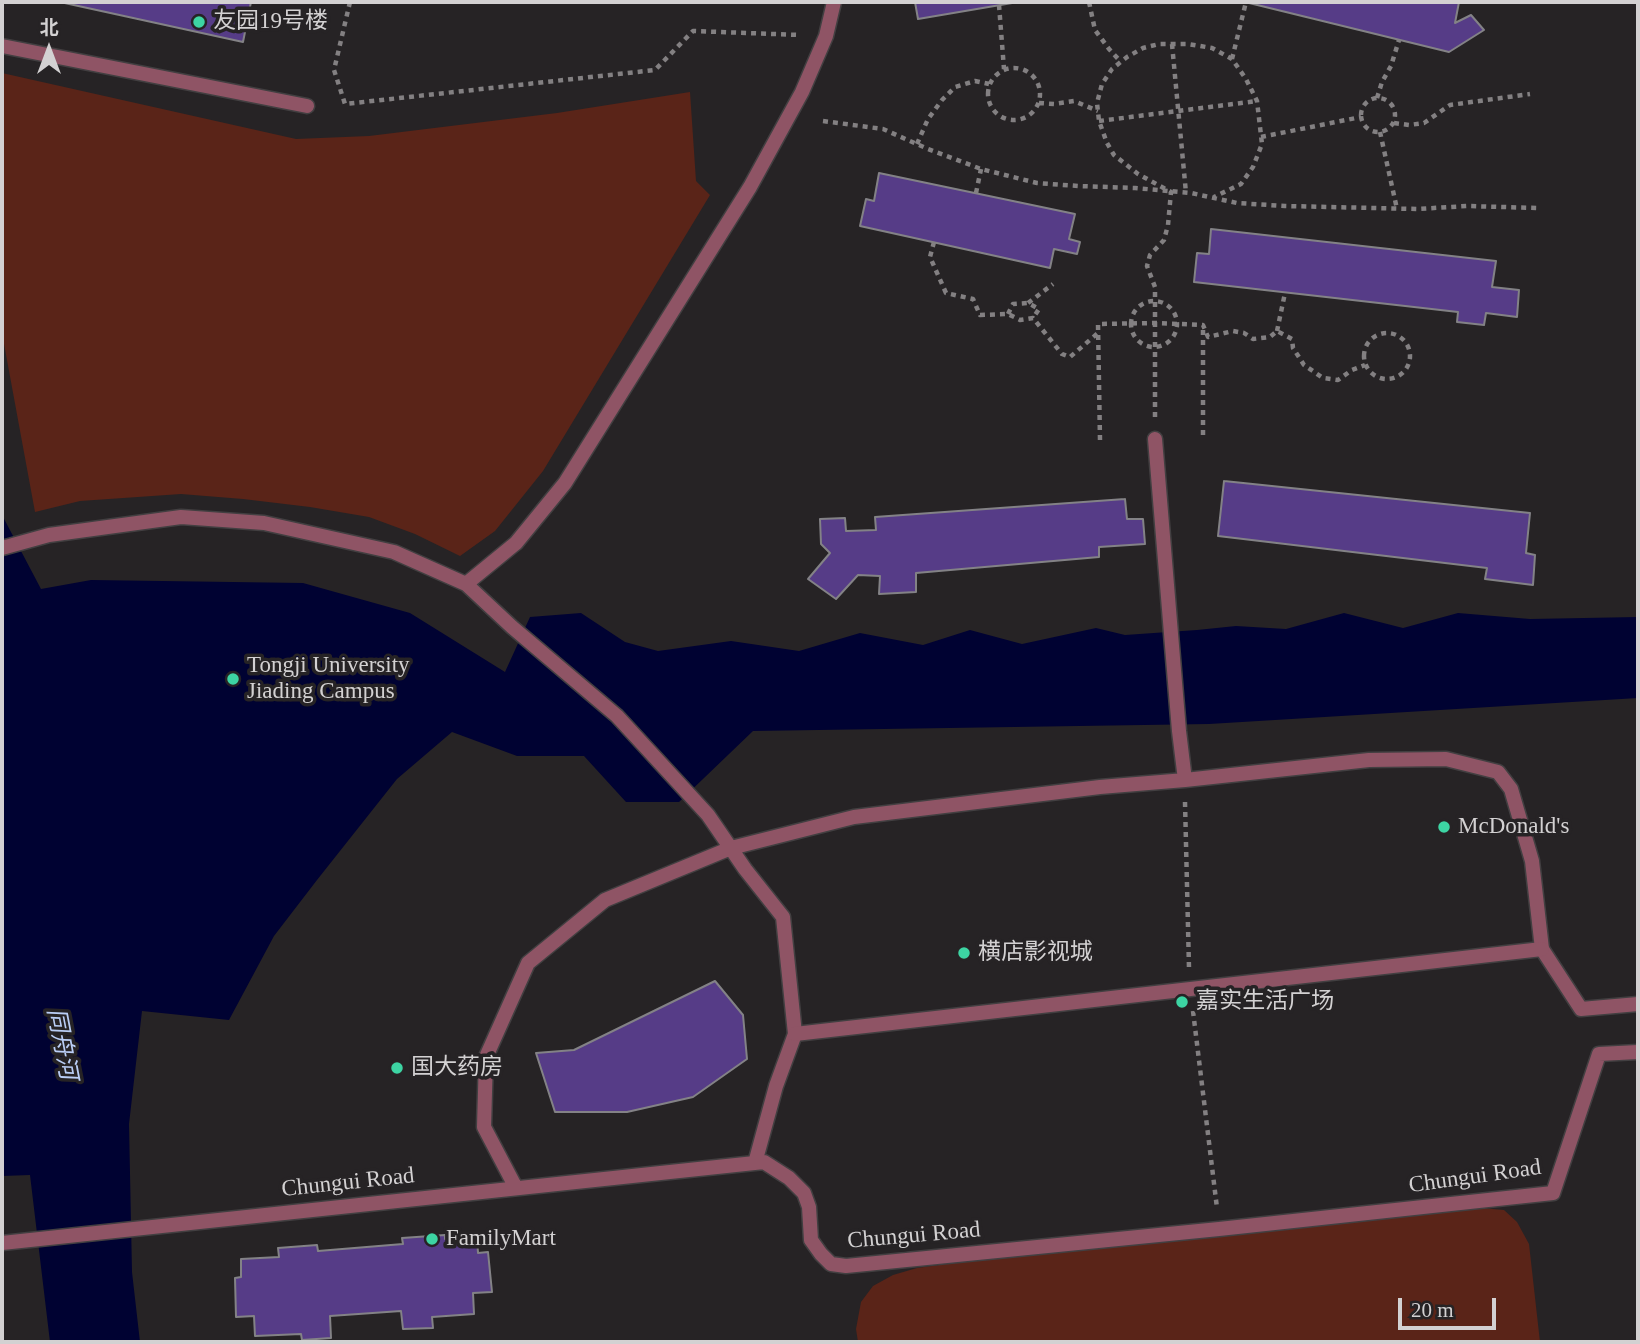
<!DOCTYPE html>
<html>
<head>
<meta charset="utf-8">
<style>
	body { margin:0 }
	#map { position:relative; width:1640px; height:1344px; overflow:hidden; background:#262325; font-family:"Times New Roman","Noto Sans SC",serif }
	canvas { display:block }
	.frame { position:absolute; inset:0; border:4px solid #d3d1d2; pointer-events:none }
	.north { position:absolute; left:14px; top:14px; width:70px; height:70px; -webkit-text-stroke:5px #262325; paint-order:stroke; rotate:0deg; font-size:19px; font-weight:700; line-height:28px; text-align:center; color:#d3d1d2 }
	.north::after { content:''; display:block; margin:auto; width:24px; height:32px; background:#d3d1d2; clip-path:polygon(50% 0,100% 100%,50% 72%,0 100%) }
	.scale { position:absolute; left:1398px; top:1298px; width:98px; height:32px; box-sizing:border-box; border:4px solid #d3d1d2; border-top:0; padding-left:9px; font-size:21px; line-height:24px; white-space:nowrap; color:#d3d1d2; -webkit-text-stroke:5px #262325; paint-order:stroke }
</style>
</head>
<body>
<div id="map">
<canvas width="1640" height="1344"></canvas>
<div class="frame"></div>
<div class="north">北</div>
<div class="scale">20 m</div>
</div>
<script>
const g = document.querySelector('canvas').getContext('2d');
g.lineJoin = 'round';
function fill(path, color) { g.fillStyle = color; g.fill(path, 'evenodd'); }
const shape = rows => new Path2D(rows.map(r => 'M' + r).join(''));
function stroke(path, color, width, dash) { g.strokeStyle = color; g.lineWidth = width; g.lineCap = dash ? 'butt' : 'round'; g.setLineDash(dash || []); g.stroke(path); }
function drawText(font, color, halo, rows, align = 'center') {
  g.font = font + ' "Times New Roman","Noto Sans SC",serif'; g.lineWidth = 7; g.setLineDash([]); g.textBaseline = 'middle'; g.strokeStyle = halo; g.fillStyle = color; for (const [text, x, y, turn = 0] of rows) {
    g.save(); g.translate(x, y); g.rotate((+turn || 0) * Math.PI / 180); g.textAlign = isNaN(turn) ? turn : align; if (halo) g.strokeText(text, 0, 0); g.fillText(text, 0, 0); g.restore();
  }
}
fill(shape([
	[2,73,296,139,369,136,557,113,690,92,696,181,710,195,543,471,495,531,460,556,415,534,369,517,310,507,243,499,181,494,80,501,35,512,2,333],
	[1470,1207,1504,1210,1517,1222,1529,1244,1540,1342,858,1342,856,1329,861,1302,873,1286,893,1275,917,1268,976,1260]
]), '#5a2418');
fill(shape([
	[2,515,41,589,91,580,303,583,410,613,505,672,530,617,581,613,625,642,658,651,731,641,799,651,860,633,923,645,970,630,1022,644,1096,628,1125,635,1197,630,1236,626,1286,629,1344,613,1403,628,1458,613,1530,619,1638,617,1638,698,1209,724,753,731,679,802,626,802,584,756,517,756,452,732,397,779,317,880,274,936,229,1020,142,1011,129,1124,132,1272,140,1342,50,1342,30,1175,2,1176]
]), '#000232');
const building = shape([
	[60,2,251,2,243,42,60,2],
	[915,2,1018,2,918,19,915,2],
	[1245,2,1459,2,1455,23,1471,15,1484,30,1449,52,1245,2],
	[879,173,1075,214,1069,239,1080,242,1077,254,1054,249,1050,268,860,226,866,199,874,201,879,173],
	[1211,229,1496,261,1492,287,1519,290,1517,317,1486,313,1484,325,1457,322,1458,312,1194,282,1197,253,1209,254,1211,229],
	[1224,481,1530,513,1526,553,1535,555,1533,585,1485,579,1487,568,1218,536,1224,481],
	[1125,499,1127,519,1143,519,1145,544,1099,547,1099,557,916,573,916,592,879,594,880,576,858,575,836,599,808,579,830,553,821,544,820,519,845,518,846,531,876,530,875,517,1125,499],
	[715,981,743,1015,747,1059,693,1097,627,1112,555,1112,536,1053,574,1050,715,981],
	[445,1235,445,1239,477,1237,478,1253,488,1252,492,1292,473,1293,474,1314,432,1317,433,1328,403,1329,401,1311,330,1316,331,1338,302,1340,301,1334,255,1336,254,1316,236,1317,235,1278,241,1277,241,1259,279,1257,278,1248,317,1245,318,1251,403,1244,402,1238,445,1235]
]);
fill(building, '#563c87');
stroke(building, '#838286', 2);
const lane = shape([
	[2,46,307,106],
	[1155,439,1179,731,1185,780],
	[2,548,49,535,181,517,264,523,394,552,466,584,512,627,617,716,708,815,745,869,783,917,795,1034,776,1086,755,1163],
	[466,584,516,543,565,483,750,187,802,92,826,36,834,2],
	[516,1188,484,1127,486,1057,528,963,605,900,731,848,854,817,1100,787,1185,780,1369,760,1446,759,1498,772,1511,789,1532,861,1542,949,1581,1009,1638,1004],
	[2,1243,764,1162,789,1178,804,1193,809,1207,811,1240,821,1254,831,1264,846,1266,1219,1229,1553,1193,1599,1054,1638,1052]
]);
const street = shape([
	[795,1034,1542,949]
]);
stroke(lane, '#423f41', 17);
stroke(street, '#423f41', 17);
stroke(shape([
	[350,2,334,70,345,104,655,70,693,31,801,35],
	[1089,2,1095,30,1109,49,1121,62],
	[999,5,1004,69],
	[1172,44,1186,193],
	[1232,59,1246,2],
	'988 94a26 26 0 1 1 52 0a26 26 0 1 1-52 0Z',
	'1361 115a17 17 0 1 1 34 0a17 17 0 1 1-34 0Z',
	[1377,98,1382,82,1391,66,1399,40],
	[1039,103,1054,104,1074,101,1098,111],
	[823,121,883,129,928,149,981,169,1037,183,1078,186,1135,188,1191,193,1237,203,1285,206,1417,209,1467,206,1538,208],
	[1099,121,1257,101],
	[1394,123,1409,125,1424,123,1450,105,1530,94],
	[1380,132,1397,209],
	[1261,137,1361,117],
	[917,144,928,119,942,100,955,87,975,81,989,84],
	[976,193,981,169],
	[934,242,930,257,946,293,973,299,980,315,1008,314,1020,320,1033,318,1062,354,1070,357,1098,333],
	'1131 324a23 23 0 1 1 46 0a23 23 0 1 1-46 0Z',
	[1028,303,1053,284],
	[1008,314,1013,304,1028,303,1039,309,1033,318],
	[1203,330,1203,438],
	[1277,331,1285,293],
	'1364 356a23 23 0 1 1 46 0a23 23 0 1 1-46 0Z',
	[1155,417,1155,287,1147,266,1150,255,1164,240,1168,225,1171,192,1138,174,1114,155,1107,143,1099,121,1097,103,1102,84,1112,69,1127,57,1143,48,1159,44,1188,44,1212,48,1232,59,1246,79,1257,101,1262,144,1253,167,1241,184,1214,197],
	[1100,440,1098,324,1155,323,1203,325,1208,337,1233,331,1244,333,1253,339,1270,337,1277,331,1292,339,1293,348,1304,365,1323,378,1338,380,1352,370,1365,365],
	[1185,802,1189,968],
	[1193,1011,1217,1208]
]), '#838082', 4.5, [5, 5]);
stroke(lane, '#8f5465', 14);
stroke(street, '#8f5465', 14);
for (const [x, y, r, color] of [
	[199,22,7,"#3dd4a3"],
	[233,679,7,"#3dd4a3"],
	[1444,827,7,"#3dd4a3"],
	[964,953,7,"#3dd4a3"],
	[1182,1002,7,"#3dd4a3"],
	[397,1068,7,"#3dd4a3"],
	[432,1239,7,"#3dd4a3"]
]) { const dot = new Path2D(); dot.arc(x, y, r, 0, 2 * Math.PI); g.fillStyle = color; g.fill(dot); stroke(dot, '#262325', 2.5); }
drawText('23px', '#d3d1d2', '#262325', [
	["友园19号楼",213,22],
	["Tongji University",247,666],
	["Jiading Campus",247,692],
	["McDonald's",1458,827],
	["横店影视城",978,953],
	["嘉实生活广场",1196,1002],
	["国大药房",411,1068],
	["FamilyMart",446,1239]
], 'left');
drawText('23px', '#d3d1d2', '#262325', [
	["Chungui Road",1475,1177,-8],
	["Chungui Road",348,1183,-6],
	["Chungui Road",914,1236,-5]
]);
drawText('italic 24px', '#bacef6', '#262325', [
	["同舟河",61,1044,79]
]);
</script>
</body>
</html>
